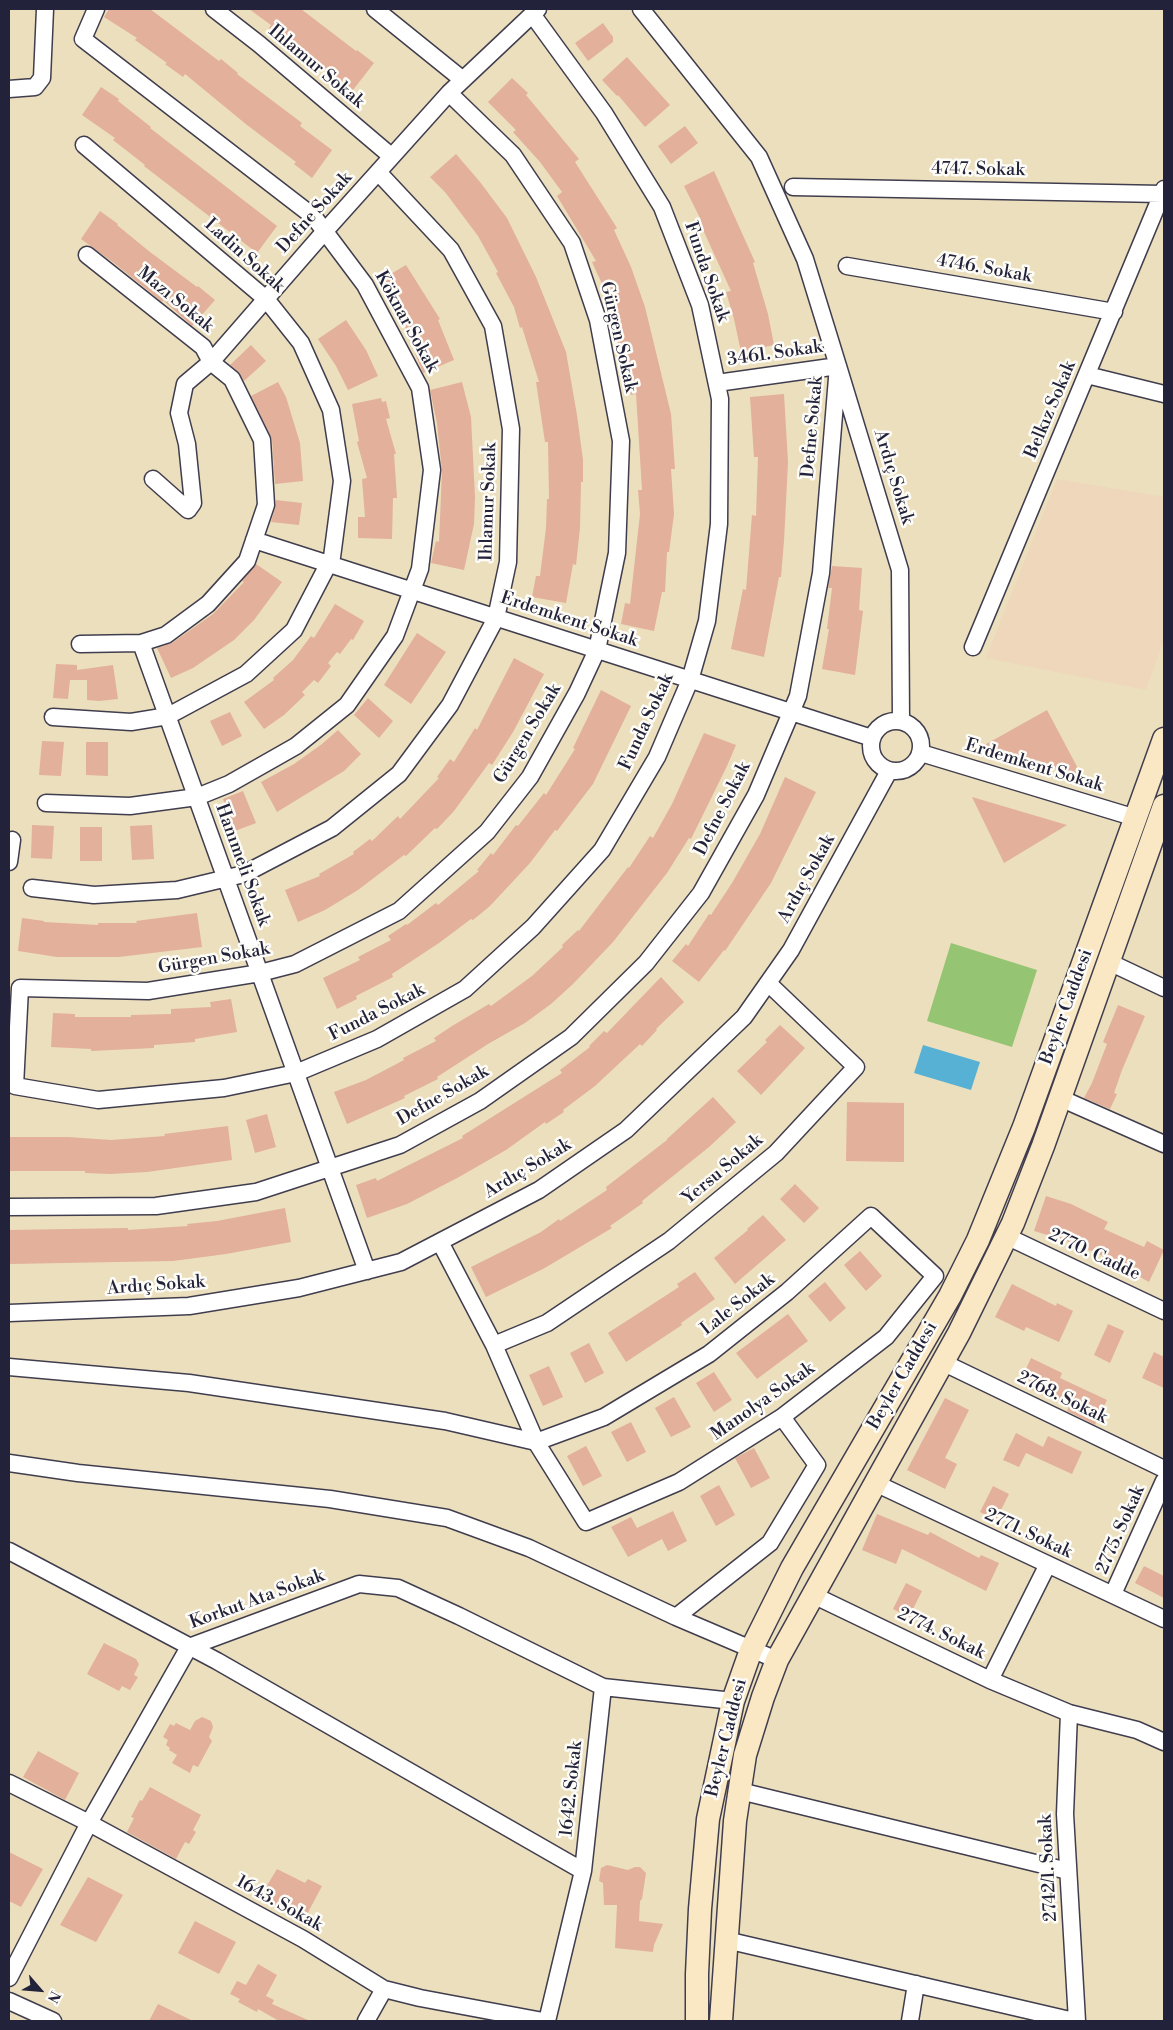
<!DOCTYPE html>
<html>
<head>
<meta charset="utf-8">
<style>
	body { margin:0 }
	#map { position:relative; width:1173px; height:2030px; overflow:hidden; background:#ecdfbd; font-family:"Libre Bodoni",serif }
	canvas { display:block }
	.frame { position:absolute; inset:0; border:10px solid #22223b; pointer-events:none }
	.north { position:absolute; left:15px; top:1965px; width:50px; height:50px; -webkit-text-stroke:4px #fdfcf7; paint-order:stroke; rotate:117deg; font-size:14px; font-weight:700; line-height:20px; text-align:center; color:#22223b }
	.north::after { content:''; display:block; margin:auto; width:18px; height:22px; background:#22223b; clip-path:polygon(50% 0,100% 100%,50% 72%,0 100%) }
</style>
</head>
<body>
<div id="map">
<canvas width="1173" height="2030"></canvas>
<div class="frame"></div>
<div class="north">N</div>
</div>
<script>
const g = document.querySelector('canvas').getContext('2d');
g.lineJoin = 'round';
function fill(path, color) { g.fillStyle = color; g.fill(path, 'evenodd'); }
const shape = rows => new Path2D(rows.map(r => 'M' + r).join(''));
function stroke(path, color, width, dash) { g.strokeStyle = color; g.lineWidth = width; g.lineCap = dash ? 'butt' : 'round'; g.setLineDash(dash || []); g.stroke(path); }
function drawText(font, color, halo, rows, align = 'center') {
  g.font = font + ' "Libre Bodoni",serif'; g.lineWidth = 5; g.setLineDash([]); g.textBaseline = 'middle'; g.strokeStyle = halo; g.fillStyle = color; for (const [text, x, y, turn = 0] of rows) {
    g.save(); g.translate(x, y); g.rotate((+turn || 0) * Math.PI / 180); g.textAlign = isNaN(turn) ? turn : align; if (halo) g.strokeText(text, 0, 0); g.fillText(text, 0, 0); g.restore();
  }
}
fill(shape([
	[1057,479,1164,497,1164,640,1146,690,986,658]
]), '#eed7bb');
fill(shape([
	[951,943,1037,970,1012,1047,927,1021]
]), '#95c472');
fill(shape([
	[923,1045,980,1062,971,1090,914,1073]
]), '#56b1d4');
fill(shape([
	[109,9,150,9,219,61,221,59,238,73,237,74,302,123,300,126,332,150,312,178,294,164,296,162,247,125,185,74,183,77,165,64,167,63,135,40,137,38,104,17],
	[249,9,301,9,356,51,357,50,374,63,353,90,321,65,320,67,302,54,269,28,271,25],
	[603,23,613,37,613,42,588,61,575,43],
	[627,57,670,105,645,127,618,95,617,96,602,80],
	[512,78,528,93,526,95,579,159,575,162,617,228,614,230,631,267,645,307,671,414,675,469,671,469,674,514,669,552,667,552,665,592,662,592,654,631,621,624,625,603,630,604,640,514,638,490,642,490,636,394,631,395,616,336,620,335,606,298,608,297,592,262,596,261,557,196,562,192,540,162,513,132,516,130,488,102],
	[101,87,119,99,118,101,151,127,150,128,277,226,257,253,144,166,145,165,113,140,115,138,82,115],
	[685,126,698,143,671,164,658,146],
	[456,154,480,182,507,218,536,277,566,352,577,415,583,460,583,482,581,482,580,528,576,565,573,564,566,603,532,597,536,576,540,576,546,528,547,499,549,499,548,442,545,442,536,382,539,382,522,327,520,328,514,307,496,273,498,272,478,236,445,192,430,177],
	[714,171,755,262,753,263,768,314,774,345,741,352,734,319,726,292,731,291,699,221,701,220,684,186],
	[100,211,118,224,117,225,150,252,197,287,198,286,215,300,192,326,163,300,162,302,114,263,81,239],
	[406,265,440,319,438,320,454,360,423,373,415,353,419,352,390,300,388,301,377,282],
	[346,320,366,350,378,376,348,390,336,366,318,339],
	[251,345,266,361,244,381,239,372,230,365],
	[278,382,286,397,300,443,303,481,275,484,272,439,251,396],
	[462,382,471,417,475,497,474,524,464,570,431,563,436,541,439,542,442,471,437,423,430,390],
	[784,394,788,462,784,541,781,577,779,577,764,657,731,649,743,589,746,590,752,515,756,516,758,457,754,457,750,397],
	[381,398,382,402,386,401,390,418,386,419,396,454,394,454,397,498,393,498,392,539,358,538,358,517,365,517,362,479,367,478,357,442,359,441,352,404],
	[276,500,302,503,299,525,271,522,275,508],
	[256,564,282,582,254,620,234,640,193,668,171,678,157,648,172,643,213,614,244,582,242,581],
	[832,566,862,568,859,610,863,611,855,675,822,669,829,629,827,629,832,588,828,588],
	[335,604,364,621,353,640,351,639,340,654,337,652,328,663,331,666,318,683,314,680,302,692,305,695,284,715,264,729,244,702,274,680,273,678,293,660,311,636,314,638],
	[417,633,446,652,411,704,384,685],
	[514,658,544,674,513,732,492,765,489,763,454,811,437,829,435,828,406,856,404,855,358,890,325,910,298,922,285,890,320,876,319,874,354,854,353,852,370,839,372,841,398,816,400,819,439,778,437,777,450,759,454,762,475,728,477,730],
	[56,664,77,665,77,670,113,665,118,699,99,701,87,700,87,680,70,680,68,699,53,698],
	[601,690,631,706,593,784,557,831,555,830,530,863,490,906,473,920,471,919,439,943,392,974,393,977,356,996,357,999,337,1009,323,978,360,960,358,957,391,940,388,936,406,924,407,925,436,903,438,905,479,871,477,870,491,853,493,855,516,825,518,826,544,793,546,795,575,749,573,748],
	[368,698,393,721,379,738,354,715],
	[1047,710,1083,778,981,747],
	[230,712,242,736,222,746,210,721],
	[338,730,361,754,344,771,277,812,261,782,294,764,322,744],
	[704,733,736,745,727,766,691,839,689,838,667,873,613,942,573,984,551,1004,525,1023,488,1044,437,1077,438,1079,404,1096,405,1098,347,1124,334,1092,366,1080,404,1060,403,1058,436,1041,434,1038,452,1026,489,1004,491,1006,532,976,563,947,562,945,578,930,579,931,628,867,629,868,650,836,653,838,672,804],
	[42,741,64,742,61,776,39,775],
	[86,742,108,742,108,776,86,775],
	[785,777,816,792,771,883,725,951,724,950,699,982,672,961,686,944,688,946,709,914,711,915,732,883,760,834],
	[243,791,256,823,235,831,223,799],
	[972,797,1067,825,1004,863],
	[32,825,54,826,52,859,31,858],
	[152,825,154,859,132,860,130,826],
	[80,827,102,827,102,861,80,861],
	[197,913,202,947,119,957,57,957,18,951,22,918,44,921,44,922,98,925,98,923,137,923,136,921],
	[661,977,684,1002,656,1029,657,1030,642,1046,640,1044,595,1086,563,1110,564,1112,546,1124,545,1122,506,1150,459,1177,407,1204,367,1218,356,1185,376,1178,377,1181,463,1138,462,1136,562,1073,560,1070,590,1047,589,1046,604,1031,607,1033],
	[231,999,237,1032,195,1039,195,1042,154,1045,154,1048,91,1051,91,1049,51,1047,53,1013,75,1014,75,1017,131,1017,131,1015,171,1014,171,1009,211,1007,210,1002],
	[1118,1005,1145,1016,1122,1070,1114,1093,1117,1094,1110,1109,1084,1098,1092,1083,1107,1044,1103,1042],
	[780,1025,805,1048,761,1095,737,1071,767,1042,765,1040],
	[713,1097,736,1122,709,1147,642,1201,643,1203,610,1226,612,1228,543,1269,486,1297,471,1267,541,1232,559,1219,560,1221,607,1190,606,1187,667,1140,667,1139],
	[847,1102,904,1103,904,1162,846,1161],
	[267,1114,276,1147,255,1153,246,1120],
	[228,1126,232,1160,147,1172,110,1174,85,1173,85,1171,9,1171,9,1137,68,1137,111,1140,165,1136,164,1134],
	[795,1184,819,1208,804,1223,780,1199],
	[1046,1196,1071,1204,1108,1222,1104,1229,1144,1247,1147,1241,1164,1250,1149,1282,1131,1272,1132,1270,1094,1252,1064,1240,1034,1231],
	[285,1208,291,1242,226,1254,173,1261,9,1264,9,1230,128,1228,128,1230,188,1226,187,1224,217,1221],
	[763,1215,786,1240,735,1284,714,1258,748,1230,747,1229],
	[860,1251,882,1276,866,1291,844,1265],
	[695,1272,715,1299,681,1323,682,1325,626,1362,608,1333,679,1287,677,1284],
	[825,1282,846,1308,830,1322,808,1296],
	[1012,1284,1056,1306,1057,1303,1073,1311,1059,1342,1026,1327,1024,1331,995,1317],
	[788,1314,808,1341,757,1379,736,1353],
	[1108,1324,1124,1331,1110,1363,1094,1355],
	[589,1343,604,1373,585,1383,570,1353],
	[1154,1352,1164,1357,1164,1388,1142,1378],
	[1031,1358,1062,1373,1060,1378,1107,1400,1095,1425,1067,1411,1069,1406,1019,1384],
	[549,1366,563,1397,543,1406,529,1375],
	[714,1372,732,1400,714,1412,696,1383],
	[674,1397,691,1427,671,1437,655,1408],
	[945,1398,969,1410,945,1458,957,1464,945,1489,907,1470],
	[631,1422,646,1452,627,1462,611,1432],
	[1016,1433,1043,1447,1048,1436,1082,1452,1072,1474,1026,1453,1019,1467,1003,1460],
	[586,1446,602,1476,583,1486,567,1456],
	[754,1448,770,1478,751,1488,735,1458],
	[719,1485,735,1515,716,1526,700,1496],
	[993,1486,1009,1494,996,1520,980,1512],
	[673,1511,687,1541,668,1551,662,1539,628,1557,611,1527,631,1517,637,1528],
	[877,1514,928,1535,930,1532,979,1558,981,1555,999,1563,986,1591,902,1549,896,1564,862,1550],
	[1144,1566,1164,1576,1164,1598,1135,1583],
	[906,1583,922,1591,909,1617,893,1609],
	[104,1643,136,1659,139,1664,134,1675,138,1677,130,1690,122,1686,119,1691,87,1674],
	[202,1717,211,1721,213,1727,209,1737,212,1741,198,1767,193,1765,190,1773,172,1763,177,1755,169,1750,170,1748,166,1745,168,1740,163,1737,170,1724,174,1726,176,1723,190,1730,195,1721],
	[38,1751,79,1773,65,1800,23,1777],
	[150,1787,201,1815,193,1830,196,1832,189,1844,185,1842,176,1859,127,1832,134,1818,131,1817,140,1800,142,1801],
	[9,1852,43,1869,21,1907,9,1901],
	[607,1865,628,1870,635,1867,640,1867,646,1873,642,1899,640,1901,639,1921,663,1924,654,1945,653,1952,615,1948,617,1905,604,1905,603,1883,599,1881,601,1868],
	[277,1869,305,1883,308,1879,322,1886,304,1920,260,1897],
	[88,1877,123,1895,96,1942,60,1925],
	[195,1921,236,1942,219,1974,178,1953],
	[258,1964,277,1975,266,1996,274,2000,272,2004,310,2021,279,2021,258,2009,257,2012,238,2002,240,1999,230,1994,237,1981,246,1985],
	[158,2004,193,2021,149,2021]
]), '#e2b09b');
const minor = shape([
	[214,9,259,44,391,156],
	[375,9,463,80],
	[9,89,35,87,42,78,45,9],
	[449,93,513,155,572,243,598,320,621,441,617,553,597,650,577,693,530,777,487,832,399,911,295,964,260,973,148,991,20,988,15,1086,98,1100,224,1088,296,1073,377,1039,465,989,533,927,602,850,657,757,690,680,707,621,719,524,720,399,700,305,662,207,604,113,532,14],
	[793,187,1162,194],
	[847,266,1114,312],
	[1087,375,1164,394],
	[717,383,838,366,900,570,901,721],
	[153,479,188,510,193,503,187,444,179,413,185,384,211,362,325,231,449,93,538,9],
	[254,540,872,738],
	[141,643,367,1271],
	[80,644,141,643,166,635,208,604,247,561,266,505,262,440,232,379,211,362,203,347,87,255],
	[973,647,1164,189],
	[53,717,131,722,168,716,246,674,294,630,332,557,342,481,331,410,301,343,266,299,84,145],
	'871 746a25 25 0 1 1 50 0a25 25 0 1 1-50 0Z',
	[921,753,1136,818],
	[46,803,130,806,197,797,229,784,296,746,347,705,395,636,420,569,432,470,420,388,365,285,314,217,83,39,96,9],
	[9,862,12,840],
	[32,888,94,895,177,890,244,874,332,828,399,774,450,705,496,618,508,562,511,429,493,326,451,250,378,172],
	[1109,962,1164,988],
	[1060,1098,1164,1144],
	[9,1207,156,1206,256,1192,400,1145,480,1101,571,1037,646,963,701,893,756,795,798,696,821,573,838,366,805,259,759,157,641,9],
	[1006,1236,1164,1311],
	[9,1313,189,1306,299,1288,401,1262,539,1190,626,1130,744,1017,791,950,889,771],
	[494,1345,547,1323,669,1241,776,1153,856,1067,768,983],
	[942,1362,1164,1469],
	[9,1367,189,1383,445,1421,536,1442,604,1417,709,1354,787,1292,871,1216,935,1276,886,1337,782,1417,679,1482,586,1522,536,1442,494,1345,440,1242],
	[9,1463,78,1473,330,1499,447,1518,529,1548,676,1617,777,1660],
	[875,1483,1164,1619],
	[9,1551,217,1661,583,1871],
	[1113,1594,1164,1481],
	[813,1595,990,1680,1069,1713,1137,1730,1164,1742],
	[676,1617,770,1543,817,1465,782,1417],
	[990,1680,1047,1566],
	[1069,1713,1065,1814,1077,2021],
	[9,1783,89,1823,303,1939,384,1989,420,1998,543,2021],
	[740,1791,1068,1871],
	[726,1940,1074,2021],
	[9,1978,89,1823,189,1647,359,1584,398,1588,459,1616,603,1687],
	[9,2001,53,2021],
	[366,2021,384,1989],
	[547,2021,583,1871,603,1687,733,1701],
	[910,2021,916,1984]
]);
const secondary = shape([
	[697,2021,697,1974,700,1909,708,1819,733,1701,751,1650,792,1568,950,1296,978,1240,1024,1127,1164,739],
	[721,2021,735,1821,745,1755,763,1697,777,1660,959,1333,1013,1223,1043,1146,1164,806]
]);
stroke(minor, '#403e4e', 19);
stroke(secondary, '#403e4e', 25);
stroke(minor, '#fff', 16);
stroke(secondary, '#fae7c3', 22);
drawText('18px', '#22223b', '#fdfcf7', [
	["Ihlamur Sokak",316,67,40],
	["4747. Sokak",978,170,1],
	["Defne Sokak",315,213,-48],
	["Ladin Sokak",244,256,42],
	["4746. Sokak",984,269,10],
	["Funda Sokak",706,272,71],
	["Mazı Sokak",175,300,39],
	["Köknar Sokak",406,322,61],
	["Gürgen Sokak",618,337,77],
	["3461. Sokak",775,354,-8],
	["Belkız Sokak",1051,410,-67],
	["Defne Sokak",813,427,-85],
	["Ardıç Sokak",893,477,73],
	["Ihlamur Sokak",489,502,-88],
	["Erdemkent Sokak",569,620,18],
	["Funda Sokak",647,722,-65],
	["Gürgen Sokak",528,734,-59],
	["Erdemkent Sokak",1034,766,17],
	["Defne Sokak",723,809,-63],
	["Hanımeli Sokak",242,865,70],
	["Ardıç Sokak",807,879,-61],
	["Gürgen Sokak",214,959,-10],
	["Beyler Caddesi",1067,1007,-70],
	["Funda Sokak",377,1013,-27],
	["Defne Sokak",443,1096,-30],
	["Ardıç Sokak",528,1169,-31],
	["Yersu Sokak",723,1170,-40],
	["2770. Cadde",1094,1255,25],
	["Ardıç Sokak",156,1286,-4],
	["Lale Sokak",738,1305,-38],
	["Beyler Caddesi",903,1376,-60],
	["2768. Sokak",1062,1398,26],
	["Manolya Sokak",763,1402,-35],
	["2775. Sokak",1121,1530,-66],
	["2771. Sokak",1028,1534,25],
	["Korkut Ata Sokak",257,1600,-20],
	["2774. Sokak",941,1634,26],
	["Beyler Caddesi",727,1738,-76],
	["1642. Sokak",572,1789,-84],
	["2742/1. Sokak",1049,1868,-93],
	["1643. Sokak",279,1904,29]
]);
</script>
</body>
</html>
